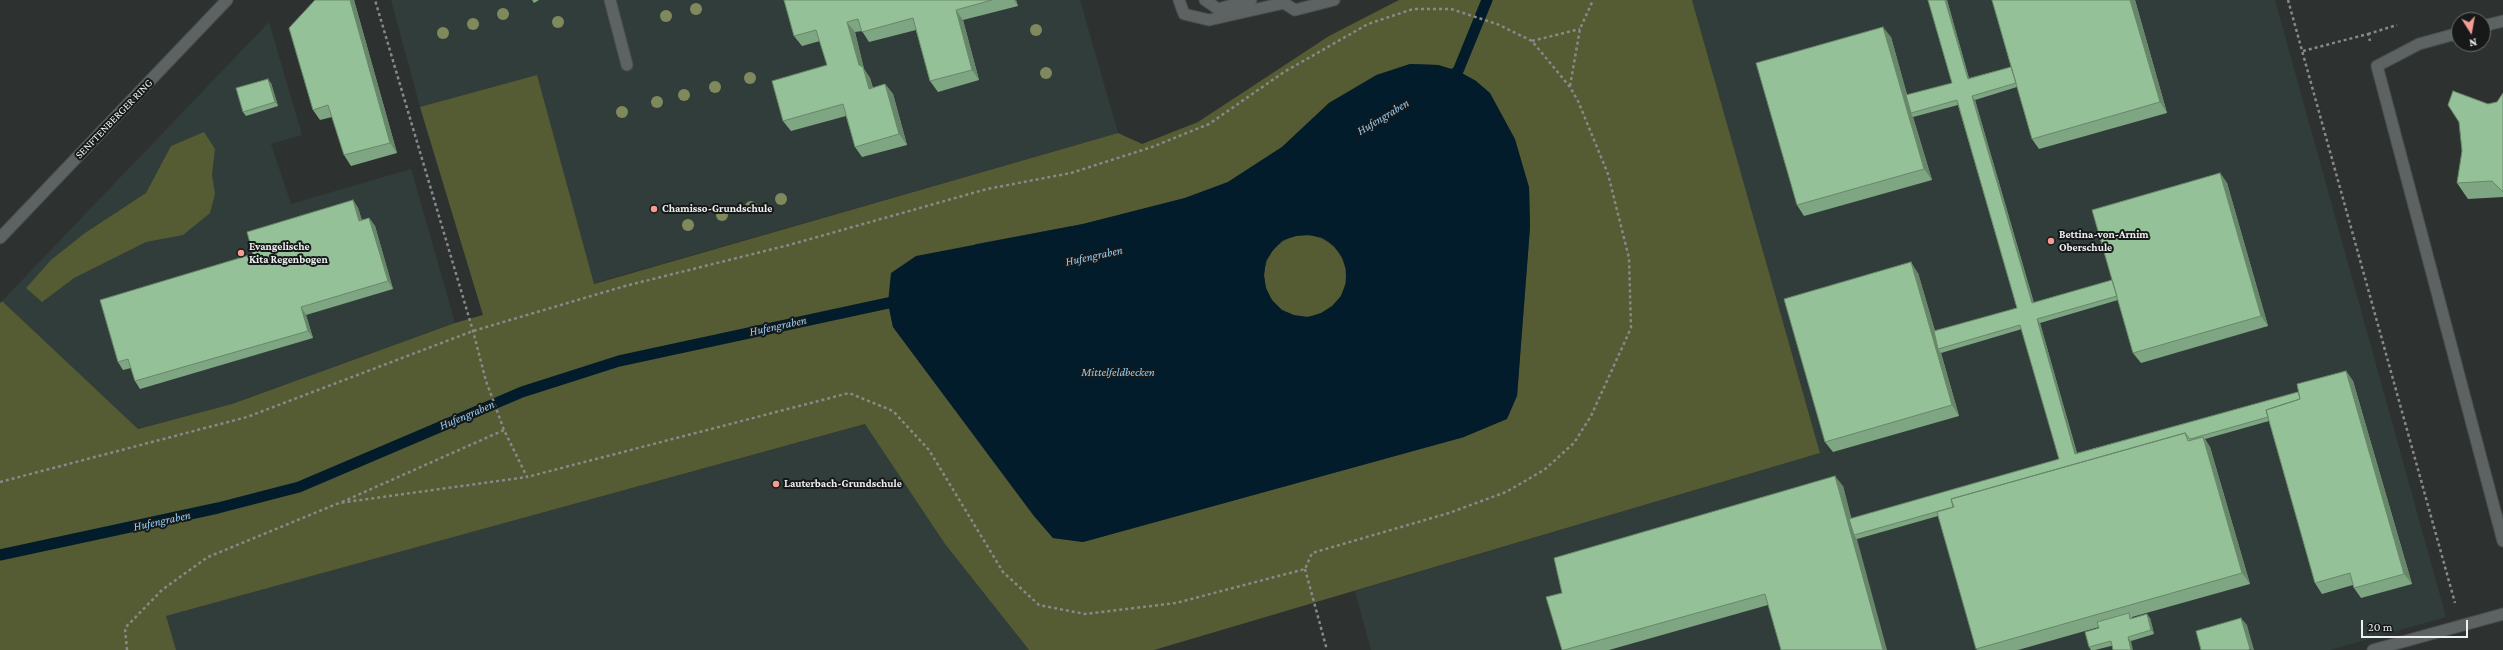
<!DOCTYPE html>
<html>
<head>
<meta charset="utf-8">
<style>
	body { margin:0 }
	#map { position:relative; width:2503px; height:650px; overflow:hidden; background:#2d3231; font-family:"Crimson Pro",serif }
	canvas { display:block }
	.north { position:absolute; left:2451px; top:12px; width:40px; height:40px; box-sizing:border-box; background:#171919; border:1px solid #6d6f6f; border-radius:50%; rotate:169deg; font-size:11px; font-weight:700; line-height:16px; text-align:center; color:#edf0f0 }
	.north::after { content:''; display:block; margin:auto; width:14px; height:18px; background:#f59c94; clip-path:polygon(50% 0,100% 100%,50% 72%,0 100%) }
	.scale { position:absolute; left:2361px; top:620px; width:107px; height:18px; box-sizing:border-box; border:2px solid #edf0f0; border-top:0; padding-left:5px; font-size:12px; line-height:14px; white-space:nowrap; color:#edf0f0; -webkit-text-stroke:3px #171919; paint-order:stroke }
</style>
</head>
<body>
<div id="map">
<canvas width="2503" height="650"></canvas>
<div class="north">N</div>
<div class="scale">20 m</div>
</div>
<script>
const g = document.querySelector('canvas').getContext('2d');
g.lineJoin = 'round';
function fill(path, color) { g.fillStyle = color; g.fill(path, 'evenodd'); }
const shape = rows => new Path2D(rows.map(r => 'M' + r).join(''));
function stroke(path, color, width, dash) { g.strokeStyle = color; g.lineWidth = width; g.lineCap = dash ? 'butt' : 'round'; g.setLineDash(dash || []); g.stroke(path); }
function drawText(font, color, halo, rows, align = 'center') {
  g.font = font + ' "Crimson Pro",serif'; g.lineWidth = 4; g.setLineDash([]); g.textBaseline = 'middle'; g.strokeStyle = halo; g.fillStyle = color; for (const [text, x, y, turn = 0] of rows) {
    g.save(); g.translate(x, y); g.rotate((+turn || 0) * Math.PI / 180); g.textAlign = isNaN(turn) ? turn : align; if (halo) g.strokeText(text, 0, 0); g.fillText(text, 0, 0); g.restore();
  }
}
fill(shape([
	[391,0,1080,0,1118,133,483,315,420,107],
	[1692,0,2275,0,2446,617,2330,650,1371,650,1355,591,1820,453],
	[269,22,302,135,271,144,291,204,411,169,455,323,232,404,137,429,2,301],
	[866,424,945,544,1029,650,176,650,165,616]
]), '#313d3a');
fill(shape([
	[1399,0,1692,0,1820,453,1154,650,1029,650,945,544,865,424,166,616,176,650,0,650,0,303,2,301,138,429,232,404,455,323,483,315,420,107,537,75,594,284,1118,133,1142,144,1198,122,1329,36],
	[1410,64,1438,65,1458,71,1476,81,1529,187,1530,227,1517,396,1464,437,1083,542,1053,538,1034,516,893,327,888,303,976,244,1083,224,1185,198,1228,182,1282,147,1329,103,1376,75],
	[204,132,215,149,212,175,215,194,210,213,183,235,146,242,74,278,42,302,26,288,51,260,85,233,146,193,171,146],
	'1264 276a41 41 0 1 1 82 0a41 41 0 1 1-82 0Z'
]), '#555b32');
fill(shape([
	[1410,64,1438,65,1458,71,1476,81,1490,93,1515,139,1529,187,1530,227,1517,396,1507,419,1464,437,1083,542,1053,538,1034,516,893,327,888,303,891,273,916,256,1083,224,1185,198,1228,182,1282,147,1329,103,1377,75],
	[1309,235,1323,238,1334,246,1342,257,1346,269,1346,283,1341,296,1332,306,1321,313,1308,317,1294,315,1282,310,1272,300,1266,288,1264,275,1266,261,1273,250,1283,240,1296,236]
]), '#021c2c');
stroke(shape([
	[1446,79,1458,71,1487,0],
	[0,555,218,508,299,487,522,392,619,361,902,300]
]), '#021c2c', 11);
const service = shape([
	[610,0,627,65],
	[1179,0,1184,14,1209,20,1284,3,1295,10,1334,0],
	[1205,0,1218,9,1251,0],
	[2483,26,2503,21],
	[2459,33,2419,44,2377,66,2503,541],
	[2373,650,2503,614]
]);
const minor = shape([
	[0,238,227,0]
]);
stroke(service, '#494d4d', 13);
stroke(minor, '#494d4d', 13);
stroke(shape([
	[2288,0,2455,603],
	[2368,34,2397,25],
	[1532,41,1580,29],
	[2303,51,2368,34,2370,41],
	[1570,86,1580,29,1593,0],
	[0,482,247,417,473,331,625,286,789,245,987,189,1071,173,1152,147,1209,124,1284,72,1368,24,1413,9,1451,9,1497,24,1532,41,1570,87,1578,101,1608,174,1629,258,1631,328,1591,416,1574,443,1544,470,1506,492,1449,513,1312,553,1305,569,1176,603,1085,614,1039,605,1003,572,929,450,893,411,849,393,527,477,504,430,486,381,473,331,375,0],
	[342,502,504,430],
	[1305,569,1327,650],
	[127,650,125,628,162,590,208,557,339,503,527,477]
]), '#868a8a', 2.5, [3, 3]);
stroke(service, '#5d6362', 11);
stroke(minor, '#5d6362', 11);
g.fillStyle = '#80895c';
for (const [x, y] of [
	[696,9],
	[503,14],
	[666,16],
	[558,22],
	[473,24],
	[1036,30],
	[443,33],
	[1046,73],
	[750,78],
	[715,87],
	[684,95],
	[657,102],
	[622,112],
	[781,199],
	[751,207],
	[722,215],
	[688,225]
]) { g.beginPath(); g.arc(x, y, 6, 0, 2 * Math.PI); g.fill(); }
fill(shape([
	[315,0,354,0,397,153,351,166,344,155,332,117,320,120,313,110],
	[532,0,539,0,534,3],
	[784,0,1016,0,1018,6,963,20,979,80,938,92,930,81,916,30,869,42,862,31,855,32,864,69,870,78,873,88,885,84,893,94,907,145,862,157,855,147,846,116,791,131,783,121,827,65,820,41,802,46,794,36],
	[1928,0,1947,0,1969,78,2011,67,1992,0,2135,0,2167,113,2039,149,2032,139,2017,87,1975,100,2034,303,2112,280,2220,173,2227,183,2268,326,2141,363,2133,353,2118,300,2040,323,2077,453,2298,392,2346,371,2353,381,2412,584,2361,598,2354,588,2353,585,2322,594,2315,583,2269,421,2205,439,2210,447,2250,584,2132,617,2132,618,2150,618,2154,634,2131,641,2095,650,2091,650,2089,647,2099,628,2099,627,2018,650,1977,650,1938,516,1857,539,1768,605,1609,650,1562,650,1562,593,1843,486,1851,519,2059,459,2022,329,1941,353,1959,416,1833,452,1825,442,1918,273,1935,331,2017,308,1958,105,1913,117,1932,180,1804,216,1797,205,1891,37,1907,95,1952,83],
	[271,83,278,106,246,116,243,112],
	[2503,93,2503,197,2468,199,2457,183,2488,104,2497,102],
	[353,200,358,208,362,221,369,218,375,226,393,289,306,315,313,338,140,389,135,381,131,368,123,370,118,362,253,254]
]), '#7fa682');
fill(shape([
	[350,0,354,0,397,153,390,143],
	[1014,0,1016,0,1018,6],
	[1945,0,1947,0,1970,83,1968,79],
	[2130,0,2135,0,2167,113,2160,102],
	[956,10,963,20,979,80,972,70],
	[847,22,855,32,864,69,870,78,876,99,869,89,859,65],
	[1883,27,1891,37,1912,112,1911,113,1913,117,1932,180,1924,169],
	[268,79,271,83,278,106,275,102],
	[885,84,893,94,907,145,899,134],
	[1972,96,1975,100,2035,308,2032,303],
	[2220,173,2227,183,2268,326,2261,316],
	[353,200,358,208,365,229,359,221],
	[369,218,375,226,393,289,388,281],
	[1911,262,1918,273,1940,348,1938,349,1941,353,1959,416,1952,405],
	[301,307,306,315,313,338,308,331],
	[2037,319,2040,323,2078,458,2075,454],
	[2346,371,2353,381,2412,584,2404,574],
	[2203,437,2210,447,2250,584,2242,573],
	[1835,476,1843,486,1856,535,1854,535,1857,539,1887,650,1883,650],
	[2147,614,2150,618,2154,634,2151,630],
	[2241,618,2247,625,2254,650,2251,650,2250,649],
	[2128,637,2131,641,2133,650,2131,650]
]), '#68876a');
const building = shape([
	[315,0,350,0,390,143,344,155,328,105,313,110,289,28,315,0],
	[784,0,992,0,956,10,972,70,930,81,913,18,862,32,858,19,847,22,859,65,863,67,869,89,885,84,899,134,855,147,843,104,783,121,772,81,827,65,816,30,794,36,784,0],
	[1928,0,1945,0,1968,79,2011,67,2016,83,1972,96,2032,303,2112,280,2117,296,2037,319,2075,454,2298,392,2300,399,2266,410,2268,417,2190,439,2185,433,1951,499,1953,507,1854,535,1849,519,2059,459,2020,325,1938,349,1934,331,2017,308,1957,100,1911,113,1906,95,1952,83,1928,0],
	[1992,0,2130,0,2160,102,2032,139,1992,0],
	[1883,27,1924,169,1797,205,1756,63,1883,27],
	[268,79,275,102,243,112,236,88,268,79],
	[2453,91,2488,104,2497,102,2503,93,2503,192,2492,181,2457,183,2462,151,2459,122,2448,105,2453,91],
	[2220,173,2261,316,2133,353,2092,210,2220,173],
	[353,200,359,221,369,218,388,281,301,307,308,331,135,381,128,359,118,362,100,300,253,254,247,232,353,200],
	[1911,262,1952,405,1825,442,1784,299,1911,262],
	[2346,371,2404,574,2354,588,2350,573,2315,583,2266,410,2300,399,2297,384,2346,371],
	[2185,433,2188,441,2203,437,2242,573,1976,649,1937,512,1954,507,1951,499,2185,433],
	[1835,476,1883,650,1781,650,1765,594,1564,650,1562,650,1546,597,1562,593,1554,558,1835,476],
	[2129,613,2130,619,2147,614,2151,630,2128,637,2131,650,2113,650,2111,641,2089,647,2085,632,2099,628,2097,622,2129,613],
	[2241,618,2250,649,2248,650,2201,650,2196,631,2241,618]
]);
fill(building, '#94c197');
stroke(building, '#68876a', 1);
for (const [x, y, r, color] of [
	[654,209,4,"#f59c94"],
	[2051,241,4,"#f59c94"],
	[241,253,4,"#f59c94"],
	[776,484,4,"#f59c94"]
]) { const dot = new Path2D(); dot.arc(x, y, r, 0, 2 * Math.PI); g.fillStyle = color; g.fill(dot); stroke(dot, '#171919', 1.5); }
drawText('11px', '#edf0f0', '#171919', [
	["SENFTENBERGER RING",114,119,-46]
]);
drawText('bold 11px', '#edf0f0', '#171919', [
	["Chamisso-Grundschule",662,209],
	["Bettina-von-Arnim",2059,235],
	["Oberschule",2059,248],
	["Evangelische",249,247],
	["Kita Regenbogen",249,260],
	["Lauterbach-Grundschule",784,484]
], 'left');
drawText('italic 12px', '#90ccf5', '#171919', [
	["Hufengraben",1383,117,-31],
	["Hufengraben",1094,256,-12],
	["Hufengraben",778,326,-12],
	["Mittelfeldbecken",1118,372],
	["Hufengraben",467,415,-23],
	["Hufengraben",162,521,-12]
]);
</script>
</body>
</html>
